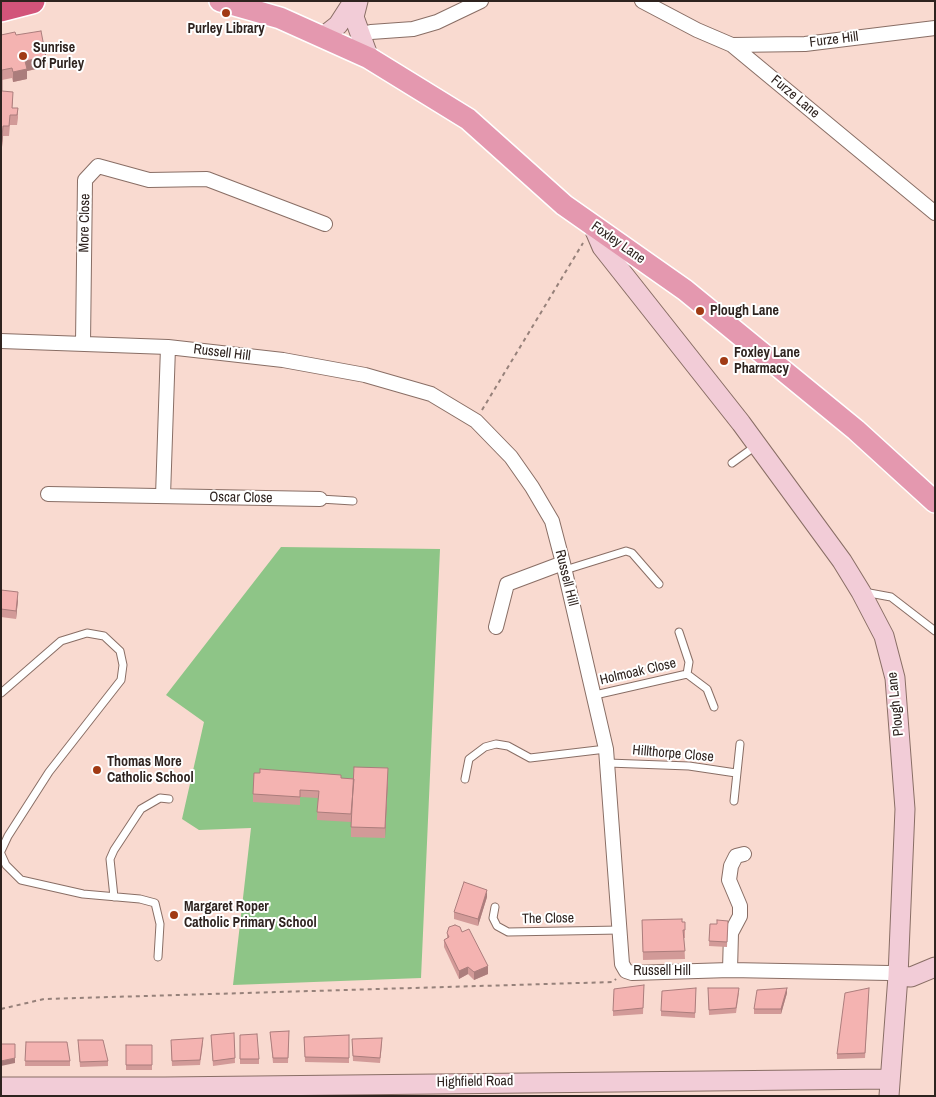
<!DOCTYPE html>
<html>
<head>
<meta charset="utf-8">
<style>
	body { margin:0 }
	#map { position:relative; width:936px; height:1097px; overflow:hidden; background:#f9dad0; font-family:"Archivo Narrow",sans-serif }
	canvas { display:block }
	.frame { position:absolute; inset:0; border:2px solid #2e231f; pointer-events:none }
</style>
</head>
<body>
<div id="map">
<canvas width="936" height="1097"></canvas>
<div class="frame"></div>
</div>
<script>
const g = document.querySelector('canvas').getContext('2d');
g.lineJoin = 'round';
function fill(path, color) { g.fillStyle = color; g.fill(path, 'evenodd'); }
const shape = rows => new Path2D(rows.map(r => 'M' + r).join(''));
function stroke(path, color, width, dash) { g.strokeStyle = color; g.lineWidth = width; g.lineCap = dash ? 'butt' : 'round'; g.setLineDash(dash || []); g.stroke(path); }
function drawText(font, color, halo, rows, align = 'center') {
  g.font = font + ' "Archivo Narrow",sans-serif'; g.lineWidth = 4; g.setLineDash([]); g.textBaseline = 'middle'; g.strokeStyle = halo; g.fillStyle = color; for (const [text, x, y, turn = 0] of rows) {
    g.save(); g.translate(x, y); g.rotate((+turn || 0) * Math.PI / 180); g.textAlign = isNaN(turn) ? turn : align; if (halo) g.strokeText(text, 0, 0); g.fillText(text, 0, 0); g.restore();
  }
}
fill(shape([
	[281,547,440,549,421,978,233,985,251,828,199,830,182,819,204,722,166,695]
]), '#8ec587');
const lane = shape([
	[732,463,757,445],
	[320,499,353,501],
	[565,570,626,551,632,553,659,584],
	[864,592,891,597,935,631],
	[679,632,689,662,687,674],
	[1,693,61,641,87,633,104,636,120,651,123,665,121,680,49,772,8,836,1,851],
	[595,695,687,674,707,689,714,707],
	[608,763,689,766,736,773],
	[465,779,469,759,485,747,496,744,508,746,530,758,606,749],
	[734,801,740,744],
	[1,854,6,865,21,880,83,894,140,899,155,903,160,924,158,957],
	[114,897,110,859,114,850,141,809,160,798,169,799],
	[495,907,493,918,497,926,508,932,620,930]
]);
const street = shape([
	[642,1,697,30,732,45,935,213],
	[360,35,371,32,413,29,437,22,481,1],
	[732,45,805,44,935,28],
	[1,341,168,347,283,360,365,375,431,394,476,421,511,457,532,487,552,521,563,563,606,749,622,964,626,971,632,973,730,970,889,973,898,976],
	[83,343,85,180,98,166,149,180,207,179,325,224],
	[48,494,320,499],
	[163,496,168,347],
	[496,627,507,584,563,563],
	[730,970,731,933,740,916,740,906,729,880,731,866,736,856,744,854]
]);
const secondary = shape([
	[358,1,354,17,369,58],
	[324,36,338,25,349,8,357,3],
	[593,226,602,247,741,423,842,561,861,592,884,636,895,678,905,809,898,976,889,1096],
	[898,976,911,977,935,967],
	[1,1087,165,1087,889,1079]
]);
const primary = shape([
	[220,1,280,18,369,58,468,119,564,205,685,290,856,430,935,502]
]);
const highway = shape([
	[1,9,32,1]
]);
stroke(lane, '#896e65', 9);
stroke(street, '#896e65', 16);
stroke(secondary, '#896e65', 21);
stroke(primary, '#fff', 24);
stroke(highway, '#fff', 28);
stroke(shape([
	[482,410,583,243],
	[1,1009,44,999,613,982,616,979]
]), '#96817a', 2, [4, 4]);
stroke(lane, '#fff', 7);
stroke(street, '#fff', 14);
stroke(secondary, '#f2ccd7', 19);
stroke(primary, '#e498af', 21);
stroke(highway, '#d2547a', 25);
fill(shape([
	[1,35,16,35,46,67,27,71,27,79,13,82,12,78,2,80,2,91,13,102,12,108,18,108,18,118,17,125,10,125,9,136,3,136,1,158],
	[1,590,18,600,16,619,1,617],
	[341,778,388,778,385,838,351,837,351,822,317,820,318,798,300,797,300,805,253,802,253,794],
	[487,897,478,926,454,919,454,912],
	[642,920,685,922,685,938,684,938,685,959,643,960],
	[728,921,727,947,709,946,710,924,717,924],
	[462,932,488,974,474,980,468,974,459,979,444,947,444,940,447,938,447,933],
	[644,985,643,1014,613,1016,613,1011],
	[696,988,695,1018,661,1016,661,1011],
	[708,988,739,993,736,1013,709,1015],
	[787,993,781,1014,754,1014,754,1009],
	[869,993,865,1058,837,1059,837,1054],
	[289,1031,288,1063,273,1063,270,1032],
	[234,1033,235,1063,213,1066,211,1035],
	[240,1035,259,1059,259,1064,240,1064],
	[349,1035,349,1063,305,1062,304,1037],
	[352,1039,382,1044,380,1063,353,1061],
	[78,1040,108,1061,108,1066,80,1067],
	[26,1042,70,1061,70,1066,25,1066],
	[203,1043,200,1065,172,1066,171,1045],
	[126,1045,152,1045,152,1070,126,1070]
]), '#d29a98');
fill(shape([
	[46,57,46,67,27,71,27,79,13,82,13,72,25,61],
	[3,126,3,136,1,158,1,148],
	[18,592,18,600,16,619,16,611],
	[388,768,388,778,385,838,385,828],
	[487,890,487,897,478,926,478,919],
	[488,966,488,974,474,980,474,972],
	[468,967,468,974,459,979,459,971],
	[787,988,787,993,781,1014,781,1009],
	[15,1058,15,1063,1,1066,1,1061]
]), '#ab7d7c');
const building = shape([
	[41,31,46,57,25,61,27,69,13,72,12,68,2,70,2,91,13,92,12,108,18,108,17,115,10,115,9,126,3,126,1,148,1,35,15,32,16,35,41,31],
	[1,590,18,592,16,611,1,609,1,590],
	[354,767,388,768,385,828,351,827,354,767],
	[260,769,341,775,341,778,354,779,351,814,317,812,319,791,300,790,300,797,253,794,254,773,260,773,260,769],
	[464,882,487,890,478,919,454,912,464,882],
	[682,919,682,922,685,922,685,930,683,930,685,951,643,952,642,920,682,919],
	[717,920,728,921,727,942,709,941,710,924,717,924,717,920],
	[455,925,460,927,462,932,469,929,488,966,474,972,468,967,459,971,444,940,449,937,447,933,449,927,455,925],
	[644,985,643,1008,613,1011,614,989,644,985],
	[696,988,695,1013,661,1011,662,991,696,988],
	[708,988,739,988,736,1008,709,1010,708,988],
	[787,988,781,1009,754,1009,757,990,787,988],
	[869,988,865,1053,837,1054,845,993,869,988],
	[289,1031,288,1058,273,1058,270,1032,289,1031],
	[234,1033,235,1058,213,1061,211,1035,234,1033],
	[257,1034,259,1059,240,1059,240,1035,257,1034],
	[349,1035,349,1058,305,1057,304,1037,349,1035],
	[203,1038,200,1060,172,1061,171,1040,203,1038],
	[382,1038,380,1058,353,1056,352,1039,382,1038],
	[78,1040,103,1040,108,1061,80,1062,78,1040],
	[26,1042,67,1042,70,1061,25,1061,26,1042],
	[1,1044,15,1044,15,1058,1,1061,1,1044],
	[126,1045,152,1045,152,1065,126,1065,126,1045]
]);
fill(building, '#f4b3b1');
stroke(building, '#ab7d7c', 1);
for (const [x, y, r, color] of [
	[226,13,5,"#a13a14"],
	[23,56,5,"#a13a14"],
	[700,311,5,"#a13a14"],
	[724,361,5,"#a13a14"],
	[97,770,5,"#a13a14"],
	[174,915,5,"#a13a14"]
]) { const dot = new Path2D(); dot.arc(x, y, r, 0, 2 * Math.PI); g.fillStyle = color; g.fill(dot); stroke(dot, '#fff', 2); }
drawText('bold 14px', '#2e231f', '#fff', [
	["Purley Library",226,29,"center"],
	["Sunrise",33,48],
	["Of Purley",33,64],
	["Plough Lane",710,311],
	["Foxley Lane",734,353],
	["Pharmacy",734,369],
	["Thomas More",107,762],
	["Catholic School",107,778],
	["Margaret Roper",184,907],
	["Catholic Primary School",184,923]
], 'left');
drawText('14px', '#2e231f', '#fff', [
	["Furze Hill",834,40,-7],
	["Furze Lane",795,97,40],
	["More Close",85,223,-89],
	["Foxley Lane",618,243,35],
	["Russell Hill",222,353,7],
	["Oscar Close",241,498,1],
	["Russell Hill",566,578,76],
	["Holmoak Close",638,672,-13],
	["Plough Lane",896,704,-96],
	["Hillthorpe Close",673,754,5],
	["The Close",548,919,-1],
	["Russell Hill",662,971],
	["Highfield Road",475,1082,-1]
]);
</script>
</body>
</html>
